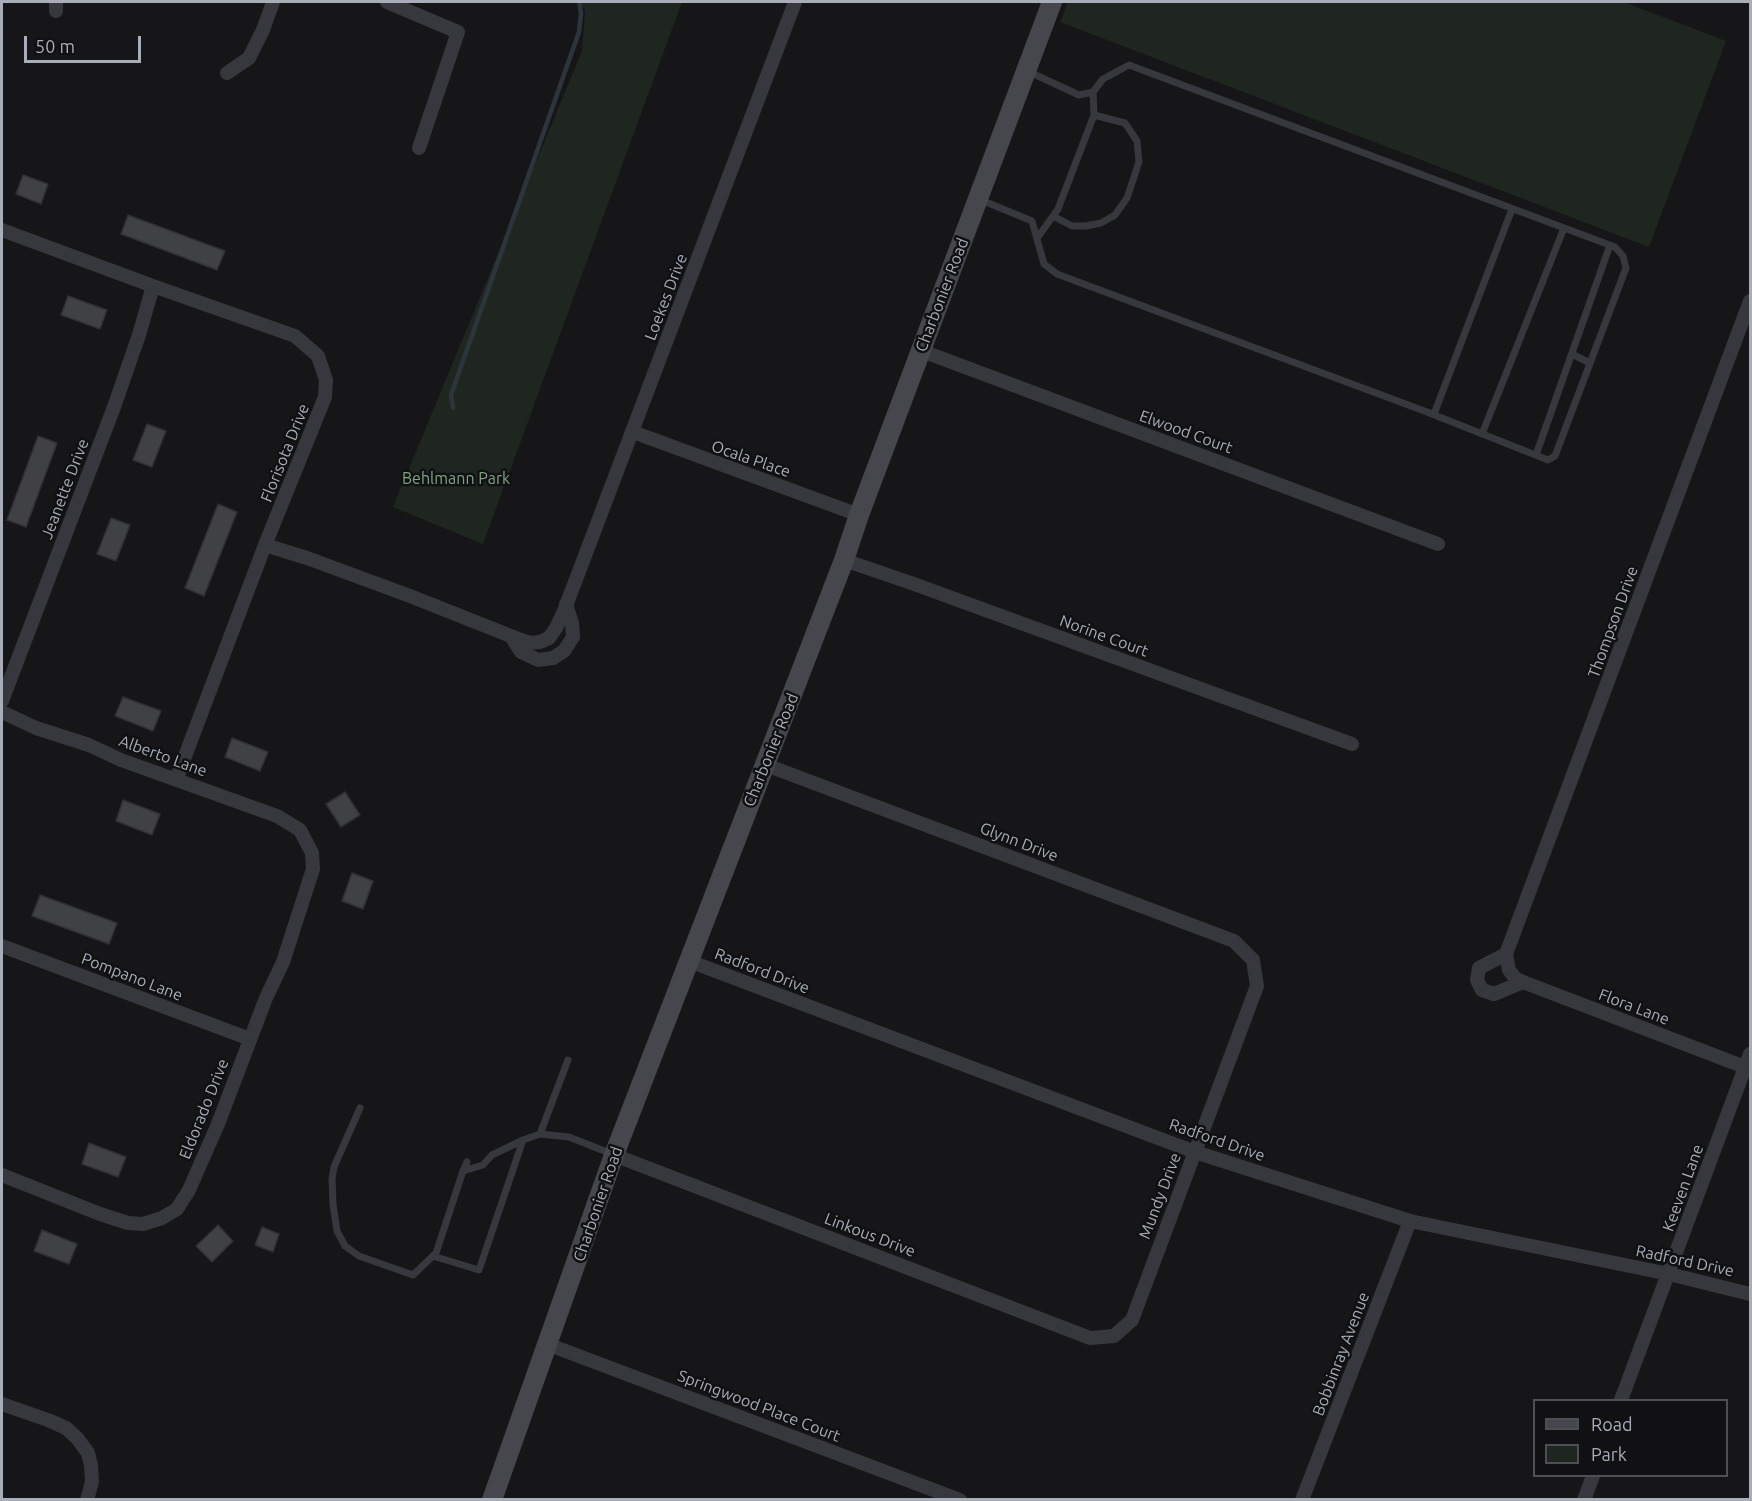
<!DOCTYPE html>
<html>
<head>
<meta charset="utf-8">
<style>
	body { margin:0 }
	#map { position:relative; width:1752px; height:1501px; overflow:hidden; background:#161618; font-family:Ubuntu,sans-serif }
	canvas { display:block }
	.frame { position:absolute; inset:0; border:3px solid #a8adb8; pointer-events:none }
	.legend { position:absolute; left:1533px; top:1399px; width:195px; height:78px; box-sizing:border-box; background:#111113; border:2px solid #4d4f55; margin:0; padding:8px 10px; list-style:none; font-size:18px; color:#a8adb8 }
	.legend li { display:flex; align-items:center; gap:12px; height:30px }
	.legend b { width:30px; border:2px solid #4d4f55 }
	.scale { position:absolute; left:24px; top:36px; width:117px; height:27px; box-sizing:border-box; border:3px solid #a8adb8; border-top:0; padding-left:8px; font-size:18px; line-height:21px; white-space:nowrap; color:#a8adb8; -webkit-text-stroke:4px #111113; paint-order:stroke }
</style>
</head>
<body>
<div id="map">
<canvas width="1752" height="1501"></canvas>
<div class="frame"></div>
<ul class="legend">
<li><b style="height:8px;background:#45474d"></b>Road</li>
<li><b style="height:16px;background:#1e261f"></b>Park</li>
</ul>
<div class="scale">50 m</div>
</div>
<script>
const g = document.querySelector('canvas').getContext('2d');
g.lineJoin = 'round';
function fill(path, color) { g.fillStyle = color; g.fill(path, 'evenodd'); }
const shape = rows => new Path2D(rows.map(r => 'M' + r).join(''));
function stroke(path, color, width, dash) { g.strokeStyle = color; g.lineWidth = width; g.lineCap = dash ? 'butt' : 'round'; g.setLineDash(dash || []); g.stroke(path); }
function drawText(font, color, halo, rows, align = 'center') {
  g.font = font + ' Ubuntu,sans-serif'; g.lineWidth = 5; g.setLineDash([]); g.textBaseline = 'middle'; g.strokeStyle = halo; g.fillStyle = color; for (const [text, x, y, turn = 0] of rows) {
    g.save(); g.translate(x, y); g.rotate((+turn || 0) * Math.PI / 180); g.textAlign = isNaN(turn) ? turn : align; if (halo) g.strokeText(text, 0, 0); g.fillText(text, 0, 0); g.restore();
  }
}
fill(shape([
	[580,2,682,2,483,544,393,507,582,51,585,11],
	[1068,2,1624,2,1726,41,1649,247,1060,22]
]), '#1e261f');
stroke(shape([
	[453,408,451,395,579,32,581,13,579,2]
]), '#2c353c', 4.5);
const building = shape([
	[23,175,48,184,41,204,16,194,23,175],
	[128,215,225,251,217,270,121,234,128,215],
	[68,296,107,310,100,329,61,315,68,296],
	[147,424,166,431,152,467,133,460,147,424],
	[38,436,57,443,26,527,7,520,38,436],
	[218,504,237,512,204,596,185,588,218,504],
	[111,518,130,525,116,561,97,554,111,518],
	[123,697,161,711,153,731,115,716,123,697],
	[232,738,268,752,260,771,225,757,232,738],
	[345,792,360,815,341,827,326,804,345,792],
	[123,800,160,814,152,835,116,821,123,800],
	[352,873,373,881,363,909,342,901,352,873],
	[40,895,117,923,109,944,32,916,40,895],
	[89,1143,126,1157,118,1177,82,1164,89,1143],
	[218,1225,233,1241,212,1262,196,1246,218,1225],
	[262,1227,279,1234,273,1252,255,1245,262,1227],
	[42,1230,77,1244,69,1264,34,1251,42,1230]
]);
fill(building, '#404145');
stroke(building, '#303034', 1.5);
stroke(shape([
	[981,200,1032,221,1044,264,1057,274,1427,412,1548,460,1555,456,1626,268,1623,256,1615,247,1129,65,1103,79,1093,92,1079,95,1027,71],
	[1053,216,1072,226,1086,226,1101,223,1115,215,1127,198,1139,162,1137,141,1125,123,1094,115],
	[1038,237,1058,209,1094,115,1093,92],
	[1572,354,1590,363],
	[1434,414,1512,209],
	[1482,434,1564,228],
	[1536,455,1610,245],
	[360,1108,334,1167,332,1179,333,1204,337,1231,345,1246,359,1256,413,1275,436,1253,463,1171,483,1165,492,1155,523,1140],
	[540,1134,568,1060],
	[463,1171,467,1162],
	[433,1256,479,1270,523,1140,540,1134,569,1137,612,1154]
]), '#37383d', 7);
stroke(shape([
	[56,2,56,11],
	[387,2,458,32,419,148],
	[227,73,249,58,263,30,273,2],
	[2,230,153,286,295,336,318,356,326,380,325,397,265,545,176,780],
	[1750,301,1506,954,1509,970,1516,979,1523,982,1750,1069],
	[922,351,1438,544],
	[633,432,859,515],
	[265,545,307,558,410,596,521,640,531,643,540,642,549,638,556,628,564,611,795,2],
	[844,560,914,584,1352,744],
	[511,636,521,652,538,660,553,658,564,651,573,637,572,623,566,604],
	[2,701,114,407,139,335,153,286],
	[2,712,36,728,89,745,121,760,277,816,300,830,312,853,313,869,283,962,266,998,218,1124,189,1190,177,1209,162,1218,143,1224,128,1223,100,1214,2,1175],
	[2,946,250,1039],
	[1506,954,1479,968,1477,980,1482,990,1494,994,1523,982],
	[689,961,1195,1152,1410,1221,1669,1274,1750,1294],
	[614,1155,1090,1338,1114,1336,1132,1320,1257,986,1253,960,1234,941,766,765],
	[547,1344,960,1500],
	[1621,1400,1750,1054],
	[2,1404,48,1420,66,1428,77,1438,88,1453,91,1465,92,1482,87,1500],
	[1302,1500,1410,1221],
	[1584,1500,1593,1476]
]), '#37383d', 14);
stroke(shape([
	[492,1500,614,1155,844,560,859,515,1052,2]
]), '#45474d', 20);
drawText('16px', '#a8adb8', '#111113', [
	["Charbonier Road",942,295,-69],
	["Loekes Drive",666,297,-69],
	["Elwood Court",1186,432,20],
	["Florisota Drive",285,453,-68],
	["Ocala Place",751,459,19],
	["Jeanette Drive",65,489,-69],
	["Thompson Drive",1613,622,-70],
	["Norine Court",1104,636,20],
	["Charbonier Road",771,750,-68],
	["Alberto Lane",163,756,20],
	["Glynn Drive",1019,842,21],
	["Radford Drive",762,971,21],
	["Pompano Lane",132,977,21],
	["Flora Lane",1634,1007,21],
	["Eldorado Drive",204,1109,-68],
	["Radford Drive",1217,1140,19],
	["Keeven Lane",1683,1188,-70],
	["Mundy Drive",1160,1196,-69],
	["Charbonier Road",598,1204,-71],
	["Linkous Drive",870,1235,21],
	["Radford Drive",1685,1261,12],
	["Bobbinray Avenue",1341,1354,-69],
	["Springwood Place Court",759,1406,21]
]);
drawText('16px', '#7fa381', '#111113', [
	["Behlmann Park",456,479]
]);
</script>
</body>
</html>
